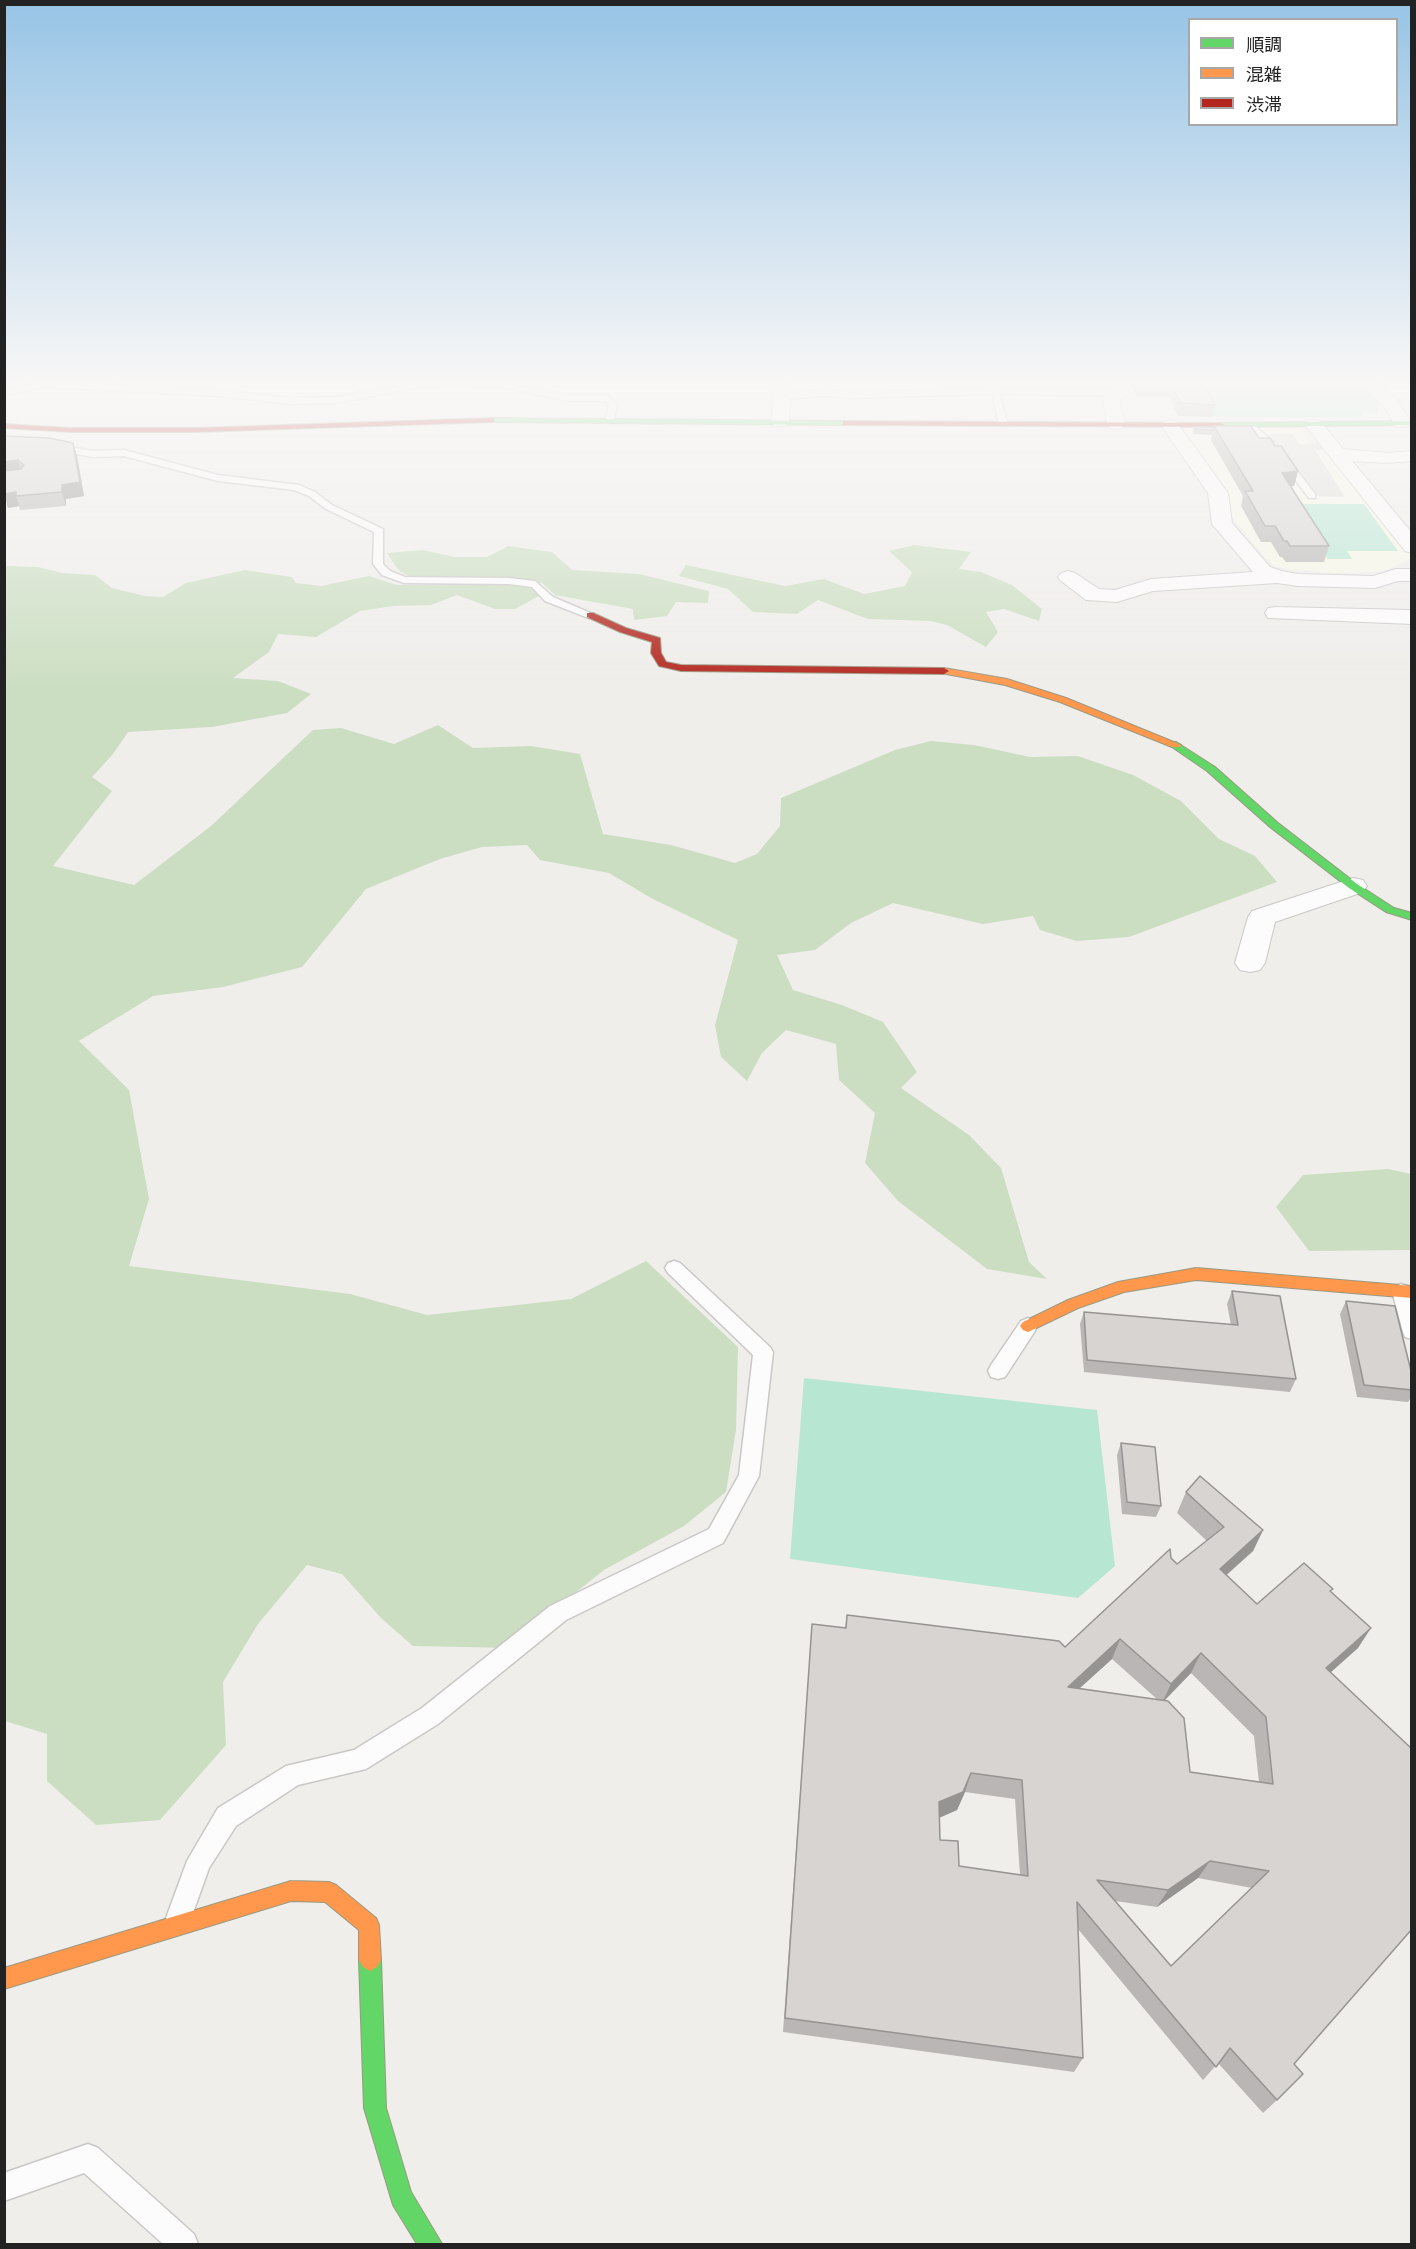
<!DOCTYPE html>
<html>
<head>
<meta charset="utf-8">
<style>
	body { margin:0 }
	#map { position:relative; width:1416px; height:2249px; overflow:hidden; background:#f0eeeb; font-family:"Open Sans","Noto Sans JP",sans-serif }
	canvas { display:block }
	.frame { position:absolute; inset:0; border:6px solid #222; pointer-events:none }
	.legend { position:absolute; left:1188px; top:18px; width:210px; height:108px; box-sizing:border-box; background:#fff; border:2px solid #a7a7a7; margin:0; padding:8px 10px; list-style:none; font-size:18px; color:#222 }
	.legend li { display:flex; align-items:center; gap:12px; height:30px }
	.legend b { width:30px; border:2px solid #a7a7a7 }
</style>
</head>
<body>
<div id="map">
<canvas width="1416" height="2249"></canvas>
<div class="frame"></div>
<ul class="legend">
<li><b style="height:8px;background:#63d668"></b>順調</li>
<li><b style="height:8px;background:#ff974d"></b>混雑</li>
<li><b style="height:8px;background:#b3261e"></b>渋滞</li>
</ul>
</div>
<script>
const g = document.querySelector('canvas').getContext('2d');
g.lineJoin = 'round';
function fill(path, color) { g.fillStyle = color; g.fill(path, 'evenodd'); }
const shape = rows => new Path2D(rows.map(r => 'M' + r).join(''));
function stroke(path, color, width, dash) { g.strokeStyle = color; g.lineWidth = width; g.lineCap = dash ? 'butt' : 'round'; g.setLineDash(dash || []); g.stroke(path); }
fill(shape([
	[1184,428,1300,428,1310,443,1326,443,1411,553,1411,558,1384,571,1339,573,1286,569,1274,565,1257,548,1224,506]
]), '#f8f7e8');
fill(shape([
	[914,545,971,552,959,569,981,572,1012,585,1042,609,1039,621,1004,609,986,612,998,632,986,647,947,625,931,621,868,619,818,600,797,614,753,612,728,589,679,576,686,565,785,586,824,579,864,594,905,586,912,572,889,551],
	[508,546,552,552,572,570,639,574,709,591,708,603,676,602,667,616,634,620,633,609,555,595,542,583,411,577,399,571,387,553,423,550,455,557,487,557],
	[5,566,38,567,62,573,95,575,112,588,145,596,163,597,186,583,245,570,292,577,296,583,321,586,369,576,397,585,513,584,533,589,539,596,515,609,495,609,457,595,431,605,393,606,360,611,316,637,278,634,269,652,233,678,278,681,311,694,287,713,212,727,128,732,113,754,92,777,112,791,53,866,134,885,211,826,313,730,341,728,394,744,438,725,473,748,531,746,580,754,603,834,671,845,735,863,757,854,780,826,781,798,895,750,931,741,974,745,1030,757,1078,756,1133,775,1181,801,1219,839,1255,856,1277,882,1129,937,1077,941,1040,930,1033,916,983,924,893,903,851,923,815,950,777,955,793,990,842,1005,883,1022,917,1072,901,1088,969,1135,1001,1168,1029,1262,1047,1279,987,1269,898,1201,865,1163,875,1113,839,1080,836,1044,786,1030,762,1053,747,1081,721,1057,715,1025,738,940,651,898,609,873,540,860,527,845,482,847,440,859,366,889,302,967,223,987,153,996,79,1041,129,1090,149,1199,129,1266,350,1294,427,1315,571,1299,646,1261,738,1347,736,1430,726,1492,684,1526,604,1570,552,1611,511,1648,413,1646,381,1618,342,1574,307,1565,258,1624,223,1682,226,1745,160,1820,96,1825,47,1781,47,1734,5,1721],
	[1388,1169,1411,1174,1411,1250,1309,1251,1276,1207,1303,1175]
]), '#cbdec1');
fill(shape([
	[1192,380,1340,380,1374,394,1381,401,1376,413,1364,412,1361,417,1206,417],
	[1289,504,1364,504,1398,551,1347,551,1352,559,1328,559],
	[804,1378,1097,1410,1115,1566,1078,1598,790,1559]
]), '#b7e6d2');
fill(shape([
	[1244,434,1292,434,1299,444,1322,443,1326,450,1315,450,1345,497,1315,496,1289,458]
]), '#e0dfde');
const lane = shape([
	[29,380,217,390,291,398,336,397,414,384,450,381,502,383,568,395,607,395,617,404,614,420,610,423,606,420,609,404,605,401,568,401,502,387,450,385,414,388,336,403,291,404,217,396,42,387,4,396,4,391,34,384,29,380],
	[989,380,997,380,999,389,1121,390,1125,393,1121,396,1000,394,1007,423,1003,426,999,423,992,394,853,398,826,396,782,399,778,396,782,393,826,390,853,392,991,389,989,380],
	[1246,423,1252,423,1278,446,1315,494,1315,498,1309,498,1272,450,1257,439,1246,427,1246,423],
	[53,444,93,451,124,450,218,475,299,485,315,492,332,505,383,529,383,564,390,571,405,577,509,578,535,581,553,597,595,615,590,618,586,617,545,601,532,587,509,584,404,583,382,575,373,564,374,532,326,509,309,496,294,490,218,481,124,456,93,457,50,449,50,445,53,444],
	[674,1261,680,1263,770,1347,773,1352,759,1476,723,1543,566,1620,438,1724,366,1769,298,1785,236,1826,209,1868,188,1927,179,1931,170,1927,166,1918,187,1861,218,1808,286,1766,354,1750,422,1708,550,1606,709,1529,739,1475,753,1355,668,1273,665,1268,668,1263,674,1261],
	[1401,1284,1407,1286,1412,1296,1412,1339,1405,1337,1403,1332,1392,1291,1395,1286,1401,1284],
	[1028,1318,1035,1321,1037,1326,1035,1331,1005,1377,998,1379,991,1377,988,1371,991,1365,1021,1321,1028,1318],
	[88,2144,98,2148,194,2234,198,2244,163,2244,84,2173,4,2201,4,2173,88,2144]
]);
const street = shape([
	[771,380,783,380,790,396,789,422,786,426,774,426,771,422,774,396,769,384,771,380],
	[1116,380,1133,380,1128,386,1129,393,1119,400,1125,424,1122,428,1116,429,1110,428,1107,424,1103,400,1106,392,1112,390,1112,385,1116,380],
	[1356,380,1374,380,1397,399,1411,423,1408,427,1396,427,1384,406,1356,380],
	[1170,420,1176,421,1228,493,1232,523,1270,567,1282,571,1298,574,1373,576,1396,569,1412,569,1412,581,1398,581,1375,588,1298,586,1277,583,1153,591,1117,602,1086,600,1061,581,1058,577,1061,573,1068,571,1075,573,1099,589,1115,590,1151,579,1253,572,1212,524,1208,493,1161,425,1164,421,1170,420],
	[1314,420,1320,421,1343,449,1388,453,1412,451,1412,461,1388,463,1352,461,1412,533,1412,553,1405,551,1308,429,1305,425,1308,421,1314,420],
	[1276,607,1412,610,1412,624,1268,618,1265,613,1268,608,1276,607],
	[1353,878,1363,880,1367,886,1363,892,1275,922,1265,963,1260,970,1250,972,1240,970,1235,963,1248,917,1252,911,1353,878]
]);
const fast = shape([
	[488,418,846,421,850,423,846,425,491,422,488,422,488,418],
	[1412,421,1412,425,1221,427,1217,425,1221,423,1412,421],
	[1176,742,1215,767,1278,823,1357,884,1394,908,1412,913,1412,920,1386,912,1349,888,1270,827,1207,771,1172,747,1172,743,1176,742],
	[370,1949,377,1953,381,1960,386,2108,411,2192,442,2244,417,2244,393,2205,364,2108,359,1960,363,1953,370,1949]
]);
const slow = shape([
	[944,668,1007,679,1066,698,1181,745,1180,747,1172,747,1060,702,1005,685,941,673,939,671,944,668],
	[1196,1268,1412,1286,1412,1298,1196,1280,1124,1292,1078,1308,1028,1332,1023,1330,1020,1326,1023,1322,1068,1300,1118,1282,1196,1268],
	[291,1881,329,1882,336,1885,376,1918,379,1925,381,1960,377,1967,370,1971,363,1967,359,1960,359,1930,325,1902,291,1901,4,1989,4,1968,291,1881]
]);
const jam = shape([
	[491,418,494,418,494,422,196,432,70,432,4,428,4,424,70,428,196,428,491,418],
	[846,421,1221,423,1225,425,1221,427,843,425,843,421,846,421],
	[587,613,593,613,626,628,660,638,661,653,666,662,681,665,944,668,949,671,944,674,681,671,659,666,651,653,652,642,620,632,587,617,587,613]
]);
stroke(lane, '#c9c8c7', 3);
stroke(street, '#c9c8c7', 2);
stroke(fast, '#999a82', 2);
stroke(slow, '#999a82', 2);
stroke(jam, '#999a82', 2);
fill(lane, '#fdfcfc');
fill(street, '#fdfcfc');
fill(fast, '#63d668');
fill(slow, '#ff974d');
fill(jam, '#b3261e');
fill(shape([
	[1133,380,1202,380,1215,405,1212,417,1178,416,1169,397,1137,397,1132,385],
	[1214,426,1259,438,1275,446,1298,471,1294,486,1290,486,1329,546,1324,562,1286,562,1282,557,1280,557,1271,542,1261,542,1241,506,1243,496,1211,440,1212,435,1194,434,1193,432,1194,427,1214,427],
	[4,436,73,443,77,456,84,496,66,499,66,506,20,510,19,506,8,508,6,500],
	[1232,1291,1296,1379,1290,1392,1084,1372,1080,1324,1084,1312,1231,1325,1227,1304],
	[1346,1301,1412,1375,1412,1396,1408,1402,1357,1397,1340,1314],
	[1121,1443,1161,1506,1156,1517,1122,1514,1117,1455],
	[1186,1492,1263,1530,1253,1551,1227,1575,1257,1604,1331,1592,1358,1648,1330,1673,1294,2064,1277,2100,1263,2113,1218,2063,1203,2080,1078,1929,1083,2058,1074,2072,783,2032,812,1624,845,1628,847,1615,1065,1647,1171,1558,1177,1564,1207,1541,1177,1513],
	[1112,1659,1158,1700,1080,1688],
	[1191,1673,1254,1736,1259,1782,1190,1772,1164,1701],
	[965,1792,1015,1799,1020,1875,959,1866,940,1840,939,1818,957,1810],
	[1198,1878,1252,1888,1171,1966,1115,1901,1157,1907]
]), '#b9b6b5');
fill(shape([
	[73,443,77,456,84,496,66,499,66,506,62,492,62,485],
	[18,460,22,474,4,476,4,462],
	[1298,471,1294,486,1278,488,1282,473],
	[4,489,16,492,16,496,19,506,8,508,6,500,4,501],
	[1263,1530,1253,1551,1210,1589,1220,1569],
	[1371,1628,1358,1648,1313,1688,1326,1668],
	[1120,1639,1112,1659,1060,1706,1068,1687],
	[1201,1653,1191,1673,1162,1703,1171,1684],
	[971,1773,965,1792,957,1810,934,1820,939,1802],
	[1210,1861,1198,1878,1157,1907,1168,1890]
]), '#969493');
const building = shape([
	[1137,380,1202,380,1215,405,1181,403,1171,385,1139,384,1137,380],
	[1214,426,1251,426,1259,438,1270,438,1275,446,1281,446,1298,471,1282,473,1329,546,1290,546,1287,541,1284,541,1275,526,1265,526,1245,491,1253,491,1214,426],
	[1194,427,1214,427,1213,430,1196,429,1194,427],
	[4,436,49,438,73,443,80,482,62,485,62,492,16,496,16,492,4,494,4,471,21,469,24,465,18,460,4,462,4,436],
	[1232,1291,1280,1296,1296,1379,1087,1360,1084,1312,1238,1325,1232,1291],
	[1346,1301,1395,1306,1412,1375,1412,1390,1364,1385,1346,1301],
	[1121,1443,1155,1447,1161,1506,1127,1502,1121,1443],
	[1200,1476,1263,1530,1220,1569,1257,1604,1304,1563,1333,1589,1330,1591,1371,1628,1326,1668,1412,1749,1412,1929,1294,2064,1303,2074,1277,2100,1230,2048,1216,2067,1077,1902,1083,2058,785,2018,812,1624,846,1628,847,1615,1059,1641,1065,1647,1170,1549,1171,1558,1177,1564,1224,1527,1186,1492,1200,1476],
	[1120,1639,1171,1684,1201,1653,1266,1717,1273,1784,1190,1772,1184,1718,1168,1701,1068,1687,1120,1639],
	[971,1773,1022,1780,1028,1876,959,1866,958,1841,940,1840,939,1802,963,1792,971,1773],
	[1210,1861,1269,1871,1171,1966,1097,1880,1168,1890,1210,1861]
]);
fill(building, '#d7d4d2');
stroke(building, '#969493', 1.5);
const sky = g.createLinearGradient(0, 0, 0, 695);
sky.addColorStop(0, '#97c4e6');
sky.addColorStop(0.55, '#f8f7f6');
sky.addColorStop(1, '#f8f7f600');
g.fillStyle = sky;
g.fillRect(0, 0, 1416, 695);
</script>
</body>
</html>
